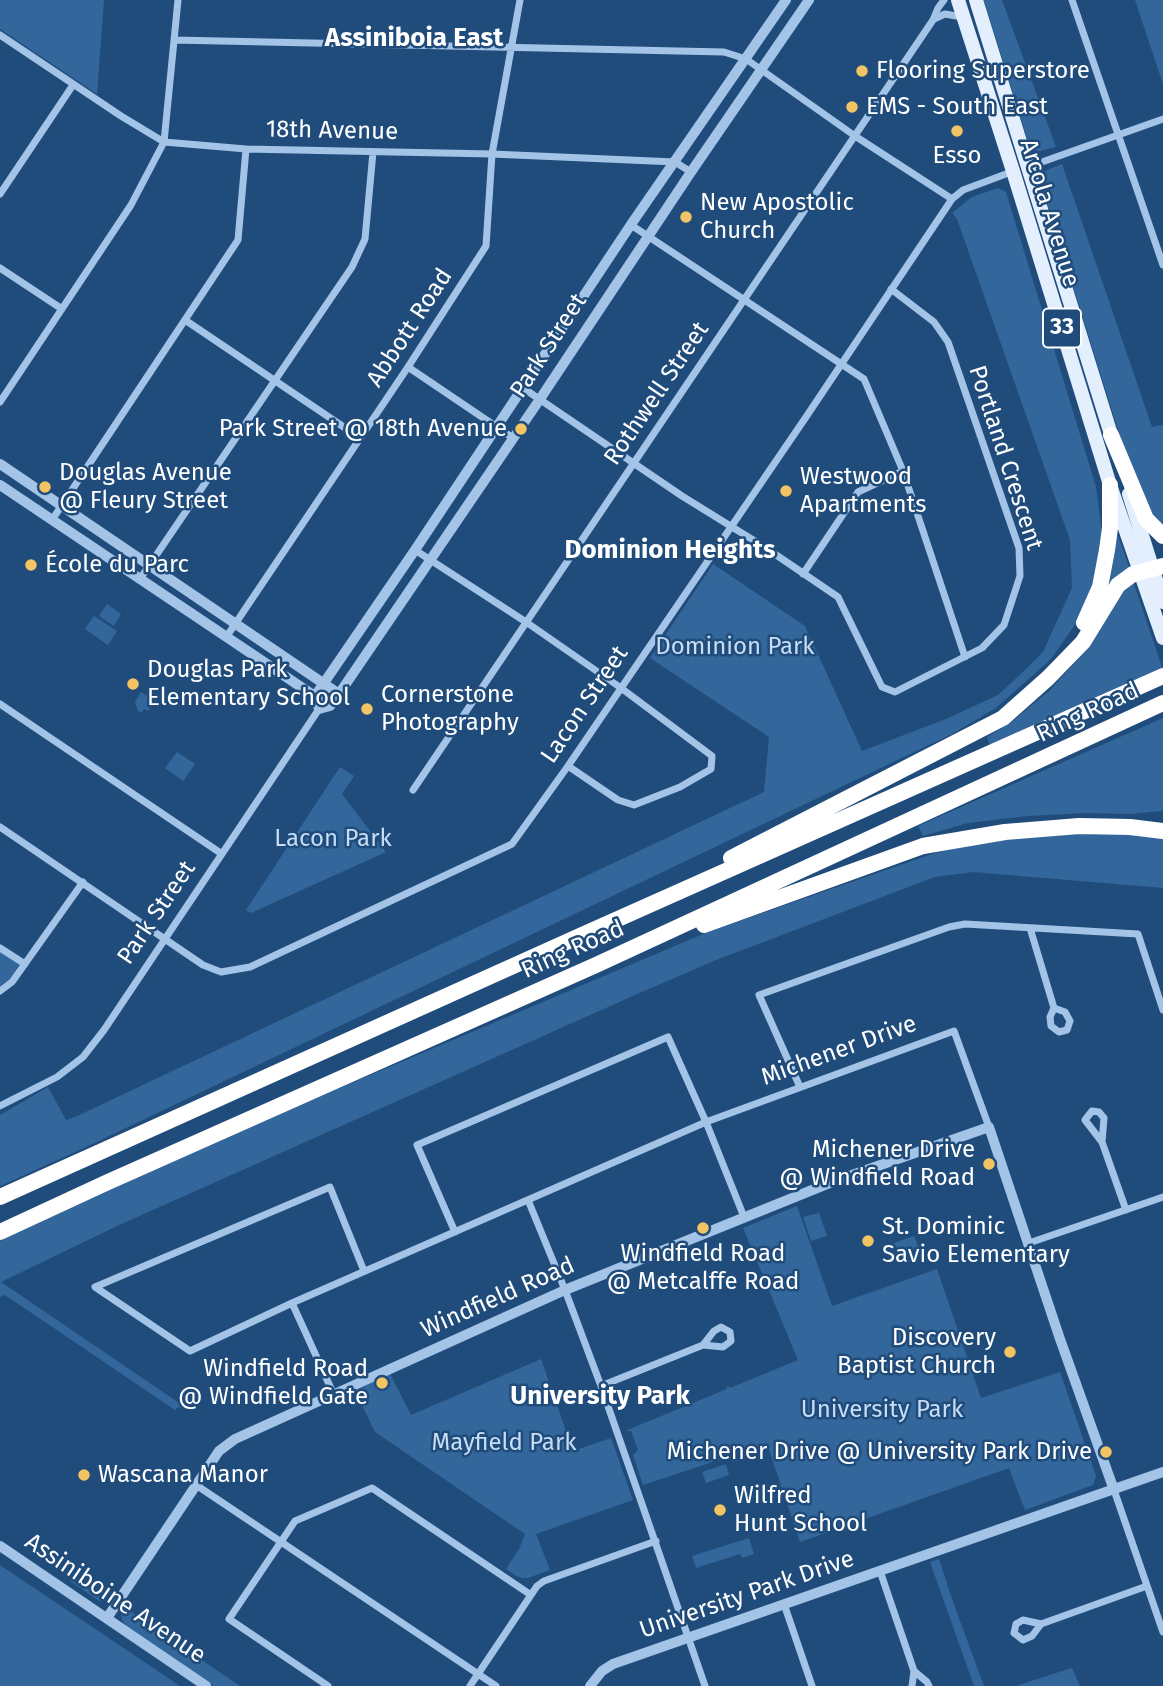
<!DOCTYPE html>
<html>
<head>
<meta charset="utf-8">
<style>
	body { margin:0 }
	canvas { display:block; background:#204c7c }
</style>
</head>
<body>
<canvas width="1163" height="1686"></canvas>
<script>
const g = document.querySelector('canvas').getContext('2d');
g.lineJoin = 'round';
function fill(path, color) { g.fillStyle = color; g.fill(path, 'evenodd'); }
const shape = rows => new Path2D(rows.map(r => 'M' + r).join(''));
function stroke(path, color, width, dash) { g.strokeStyle = color; g.lineWidth = width; g.lineCap = dash ? 'butt' : 'round'; g.setLineDash(dash || []); g.stroke(path); }
function drawText(font, color, halo, rows, align = 'center') {
  g.font = font + ' "Fira Sans",sans-serif'; g.lineWidth = 5; g.setLineDash([]); g.textBaseline = 'middle'; g.strokeStyle = halo; g.fillStyle = color; for (const [text, x, y, turn = 0] of rows) {
    g.save(); g.translate(x, y); g.rotate((+turn || 0) * Math.PI / 180); g.textAlign = isNaN(turn) ? turn : align; if (halo) g.strokeText(text, 0, 0); g.fillText(text, 0, 0); g.restore();
  }
}
fill(shape([
	[0,0,104,0,97,94,0,29],
	[984,0,1002,0,1056,147,1037,152,1029,145],
	[1135,0,1163,0,1163,84],
	[1062,164,1152,427,1162,425,1163,426,1163,528,1153,519,1129,465,1042,187,1040,179,1045,171],
	[998,188,1006,192,1096,487,1103,541,1095,579,1081,616,1051,659,996,708,952,734,86,1147,0,1186,0,1115,48,1087,66,1120,75,1117,764,792,769,737,650,658,713,564,805,626,862,751,946,719,998,695,1025,670,1043,652,1072,588,1070,540,957,219,952,213,972,197],
	[1115,533,1117,533,1130,570,1102,602],
	[1134,584,1163,670,1129,682,990,746,987,737,1014,720,1049,691,1077,660,1123,589],
	[107,604,121,614,114,626,99,616],
	[94,616,117,631,108,645,85,629],
	[141,692,155,701,148,711,144,709,141,713,138,711,135,702],
	[1163,718,1163,811,1129,814,1087,813,1027,816,968,823,923,836,918,826],
	[177,752,195,764,183,781,165,768],
	[340,767,354,776,342,794,386,852,251,913,246,910],
	[1088,833,1163,836,1163,888,973,872,935,877,716,960,635,995,117,1226,1,1282,185,1407,184,1409,178,1407,175,1410,5,1295,0,1297,0,1241,224,1137,708,932,929,855,976,842],
	[0,952,20,963,10,979,0,986],
	[797,1206,832,1306,937,1269,981,1398,1060,1372,1096,1476,1093,1485,1025,1510,1009,1468,800,1542,767,1444,643,1485,633,1455,638,1450,631,1431,625,1431,727,1389,726,1387,729,1386,730,1388,798,1360,743,1228],
	[819,1213,827,1236,811,1241,803,1217],
	[914,1236,919,1248,913,1250,916,1260,906,1263,903,1254,898,1255,894,1243],
	[541,1359,573,1451,611,1438,633,1500,536,1534,550,1570,528,1578,523,1578,518,1577,506,1569,519,1549,525,1534,375,1432,355,1391,390,1374,411,1415],
	[726,1464,729,1475,706,1483,702,1472],
	[749,1538,754,1554,742,1558,740,1554,696,1568,692,1556],
	[939,1559,952,1599,984,1686,974,1686,930,1562],
	[0,1565,180,1686,0,1686],
	[74,1574,108,1597,104,1602,99,1601,70,1581],
	[124,1607,240,1686,213,1686,128,1629,122,1620,121,1615],
	[1072,1668,1080,1686,1016,1686,1059,1672]
]), '#33669a');
stroke(shape([
	[1072,0,1163,265],
	[934,19,945,14,962,17],
	[0,35,121,116,164,142,246,149,492,154,675,162,691,172],
	[174,40,724,52,746,59,855,136,952,199],
	[1025,168,1163,119],
	[0,194,73,85],
	[631,225,864,379,903,471,965,657],
	[0,268,62,309],
	[185,320,360,438],
	[408,367,513,438],
	[523,388,682,496,766,548,838,597,882,687,895,692,982,648,1004,625,1020,576,1019,548,948,342,934,322,891,289],
	[0,402,131,205,164,142,178,0],
	[52,520,238,240,246,149],
	[415,550,526,622,621,688,712,756,711,769,680,787,634,805,618,800,568,766],
	[803,574,858,492,903,471],
	[140,579,352,267,365,239,373,152],
	[227,636,408,367,486,246,492,154,520,0],
	[0,704,222,854],
	[413,790,908,57,933,20,938,8,944,0],
	[0,827,203,965,221,972,250,967,512,844,568,766,806,417,952,199,963,190,1014,171],
	[1030,928,1054,1008,1050,1017,1051,1026,1059,1032,1067,1030,1070,1021,1065,1012,1054,1008],
	[0,948,25,964],
	[0,991,12,982,83,882],
	[800,1087,759,995,949,927,965,924,1138,934,1163,1010],
	[0,1106,57,1077,83,1057,104,1030,319,709],
	[1102,1142,1104,1118,1099,1112,1092,1111,1085,1120,1102,1142,1126,1210],
	[528,1200,565,1290,601,1386,705,1686],
	[455,1232,417,1145,668,1037,706,1122,744,1217],
	[1029,1243,1163,1197],
	[364,1271,330,1187,95,1287,190,1351,292,1303,706,1122,954,1031,989,1127],
	[292,1303,334,1395],
	[601,1386,703,1345,723,1347,731,1341,730,1332,721,1327,714,1331,703,1345],
	[196,1485,496,1686],
	[1114,1490,1163,1632],
	[880,1571,914,1671,912,1686],
	[784,1604,812,1686],
	[1041,1624,1032,1636,1023,1640,1014,1633,1016,1624,1023,1620,1041,1624,1147,1586],
	[914,1671,927,1682,929,1686],
	[328,1686,229,1619,295,1521,372,1488,531,1595],
	[470,1686,537,1586,544,1581,656,1541]
]), '#a3c4e6', 7);
stroke(shape([
	[786,0,632,223,415,550,315,696,319,709,330,706,339,694,540,399,691,172,809,0],
	[0,464,339,694],
	[0,485,319,699],
	[0,1546,206,1686],
	[107,1618,219,1451,235,1439,565,1290,832,1182,989,1127,1060,1339,1114,1490],
	[590,1686,602,1671,613,1664,1163,1472]
]), '#a3c4e6', 10);
stroke(shape([
	[958,0,1013,171,1110,485,1163,638],
	[976,0,1114,444],
	[1129,494,1163,602]
]), '#e4effd', 14);
stroke(shape([
	[1111,435,1146,519,1163,536],
	[1084,623,1100,587,1107,550,1110,528,1110,485],
	[731,858,1003,718,1048,678,1083,642,1118,585,1133,574,1163,566],
	[704,925,923,846,1005,832,1079,826,1130,827,1163,831],
	[0,1197,582,935,1163,676],
	[0,1232,108,1182,596,965,1163,703]
]), '#fff', 16);
for (const [x, y, r, color] of [
	[862,71,7,"#f3c464"],
	[852,107,7,"#f3c464"],
	[957,131,7,"#f3c464"],
	[686,217,7,"#f3c464"],
	[521,429,7,"#f3c464"],
	[45,487,7,"#f3c464"],
	[786,491,7,"#f3c464"],
	[31,565,7,"#f3c464"],
	[133,684,7,"#f3c464"],
	[367,709,7,"#f3c464"],
	[989,1164,7,"#f3c464"],
	[703,1228,7,"#f3c464"],
	[868,1241,7,"#f3c464"],
	[1010,1352,7,"#f3c464"],
	[382,1383,7,"#f3c464"],
	[1106,1452,7,"#f3c464"],
	[84,1475,7,"#f3c464"],
	[720,1510,7,"#f3c464"]
]) { const dot = new Path2D(); dot.arc(x, y, r, 0, 2 * Math.PI); g.fillStyle = color; g.fill(dot); stroke(dot, '#204c7c', 2.5); }
for (const [x, y, w] of [
	[1062,328,38]
]) { const box = new Path2D(); box.roundRect(x - w / 2, y - 19.5, w, 39, 5); g.fillStyle = '#204c7c'; g.fill(box); stroke(box, '#fff', 2); }
drawText('bold 23px', '#fff', null, [
	["33",1062,328]
]);
drawText('24px', '#fff', '#204c7c', [
	["Flooring Superstore",876,71],
	["EMS - South East",866,107],
	["Esso",957,156,"center"],
	["New Apostolic",700,203],
	["Church",700,231],
	["Park Street @ 18th Avenue",507,429,"right"],
	["Douglas Avenue",59,473],
	["@ Fleury Street",59,501],
	["Westwood",800,477],
	["Apartments",800,505],
	["École du Parc",45,565],
	["Douglas Park",147,670],
	["Elementary School",147,698],
	["Cornerstone",381,695],
	["Photography",381,723],
	["Michener Drive",975,1150,"right"],
	["@ Windfield Road",975,1178,"right"],
	["St. Dominic",882,1227],
	["Savio Elementary",882,1255],
	["Windfield Road",703,1254,"center"],
	["@ Metcalffe Road",703,1282,"center"],
	["Discovery",996,1338,"right"],
	["Baptist Church",996,1366,"right"],
	["Windfield Road",368,1369,"right"],
	["@ Windfield Gate",368,1397,"right"],
	["Michener Drive @ University Park Drive",1092,1452,"right"],
	["Wascana Manor",98,1475],
	["Wilfred",734,1496],
	["Hunt School",734,1524]
], 'left');
drawText('24px', '#fff', '#204c7c', [
	["18th Avenue",332,131,1],
	["Arcola Avenue",1049,213,73],
	["Abbott Road",410,328,-57],
	["Park Street",549,346,-57],
	["Rothwell Street",657,394,-56],
	["Portland Crescent",1005,458,72],
	["Lacon Street",585,705,-56],
	["Ring Road",1088,713,-25],
	["Park Street",157,913,-56],
	["Ring Road",573,950,-24],
	["Michener Drive",839,1051,-20],
	["Windfield Road",498,1298,-24],
	["University Park Drive",747,1595,-19],
	["Assiniboine Avenue",115,1599,34]
]);
drawText('24px', '#c6ddf5', '#204c7c', [
	["Dominion Park",735,647],
	["Lacon Park",333,839],
	["University Park",882,1410],
	["Mayfield Park",504,1443]
]);
drawText('bold 26px', '#fff', '#204c7c', [
	["Assiniboia East",414,39],
	["Dominion Heights",670,551],
	["University Park",600,1397]
]);
</script>
</body>
</html>
